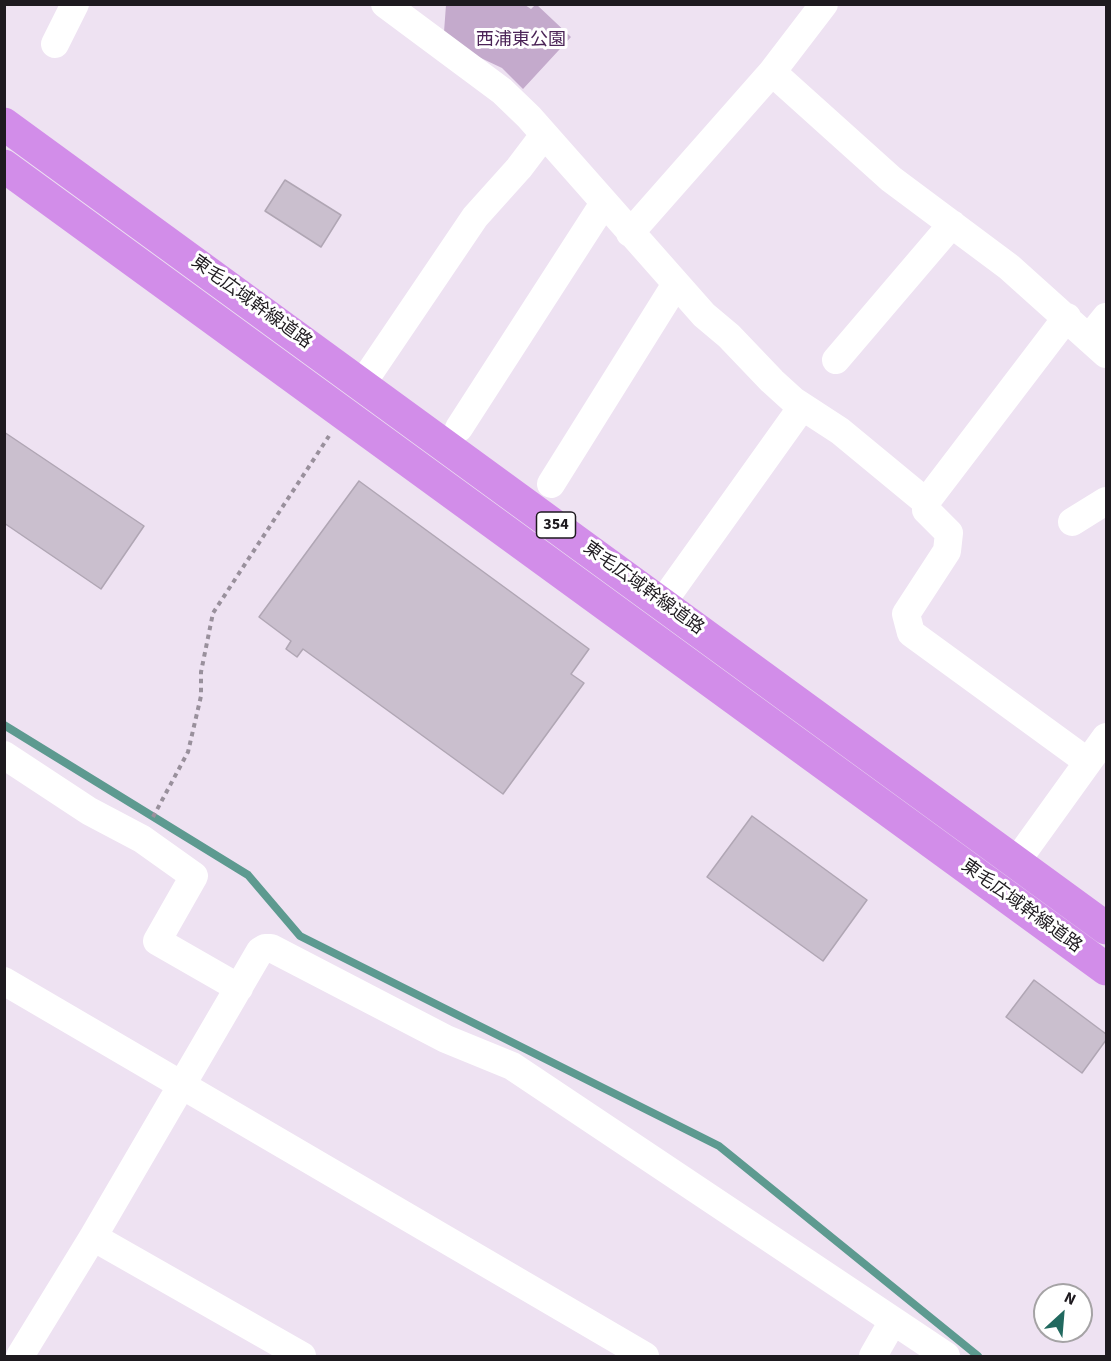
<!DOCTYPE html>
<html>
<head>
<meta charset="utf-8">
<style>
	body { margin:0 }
	#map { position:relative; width:1111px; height:1361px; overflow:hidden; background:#eee2f2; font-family:"Source Sans 3",sans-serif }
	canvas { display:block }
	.frame { position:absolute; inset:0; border:6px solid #1e1a1f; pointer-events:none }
	.north { position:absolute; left:1033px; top:1283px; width:60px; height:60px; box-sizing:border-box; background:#fff; border:2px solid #a5a3a5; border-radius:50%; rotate:26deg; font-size:16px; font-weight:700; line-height:24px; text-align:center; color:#1e1a1f }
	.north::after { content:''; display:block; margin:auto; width:21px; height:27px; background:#21695f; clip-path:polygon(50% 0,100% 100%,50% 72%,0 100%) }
</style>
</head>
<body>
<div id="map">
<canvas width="1111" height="1361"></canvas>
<div class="frame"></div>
<div class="north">N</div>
</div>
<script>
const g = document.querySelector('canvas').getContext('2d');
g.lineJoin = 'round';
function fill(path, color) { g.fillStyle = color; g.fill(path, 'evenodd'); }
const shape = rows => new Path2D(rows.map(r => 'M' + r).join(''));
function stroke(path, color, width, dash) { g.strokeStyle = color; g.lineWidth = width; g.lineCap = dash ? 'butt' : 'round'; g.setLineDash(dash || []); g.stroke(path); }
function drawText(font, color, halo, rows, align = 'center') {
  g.font = font + ' "Source Sans 3","Noto Sans JP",sans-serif'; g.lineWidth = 6; g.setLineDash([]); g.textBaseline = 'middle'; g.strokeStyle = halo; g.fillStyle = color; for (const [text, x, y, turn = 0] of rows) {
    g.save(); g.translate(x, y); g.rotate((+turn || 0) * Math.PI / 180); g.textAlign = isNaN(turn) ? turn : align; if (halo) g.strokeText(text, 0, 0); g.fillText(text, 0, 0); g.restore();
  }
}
fill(shape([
	[536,4,571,37,523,89,502,68,466,51,444,32,446,5,525,5,531,9]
]), '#c4aacc');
stroke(shape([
	[4,725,248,875,300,936,719,1146,978,1356]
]), '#5d9a90', 8);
const building = shape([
	[285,180,341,215,321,247,265,211,285,180],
	[4,432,144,526,101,589,4,523,4,432],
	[359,481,589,649,571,674,584,683,503,794,303,649,297,657,286,649,291,641,259,617,359,481],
	[752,816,867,900,823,961,707,877,752,816],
	[1034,980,1106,1034,1106,1040,1082,1073,1006,1017,1034,980]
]);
fill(building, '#cabfce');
stroke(building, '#b0a6b4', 1.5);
stroke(shape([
	[153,817,188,752,201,696,201,672,213,613,329,436]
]), '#99909c', 4, [4.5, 4.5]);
stroke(shape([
	[385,4,502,91,529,117,704,315,729,336,772,381,794,401,840,431,926,502],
	[55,44,75,4],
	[772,72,891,179,1009,267,1106,354],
	[630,233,772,72,824,4],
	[1067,317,926,502,926,510,949,533,947,551,906,614,911,633,1088,762],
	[1089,338,1106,317],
	[836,360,952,224],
	[362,384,475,217,519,168,544,135],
	[459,428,604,203],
	[551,484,676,284],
	[1072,522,1106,501],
	[662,603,802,407],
	[4,755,89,811,142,839,194,876,157,941,239,988],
	[1016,862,1106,737],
	[4,981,645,1356],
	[93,1237,302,1356],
	[20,1356,93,1237,260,951,265,948,271,948,446,1039,512,1066,946,1356],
	[873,1356,893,1321]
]), '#fff', 28);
stroke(shape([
	[4,124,1106,928],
	[4,166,1106,969]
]), '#d28de9', 33);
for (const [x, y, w] of [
	[556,525,39]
]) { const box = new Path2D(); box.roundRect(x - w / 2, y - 13, w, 26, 4.5); g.fillStyle = '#fff'; g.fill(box); stroke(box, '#1e1a1f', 1.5); }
drawText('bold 16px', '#1e1a1f', null, [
	["354",556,525]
]);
drawText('18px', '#4b2457', '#fff', [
	["西浦東公園",521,41]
]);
drawText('18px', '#1e1a1f', '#fff', [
	["東毛広域幹線道路",251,303,36],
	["東毛広域幹線道路",643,589,36],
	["東毛広域幹線道路",1021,907,36]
]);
</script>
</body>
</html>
